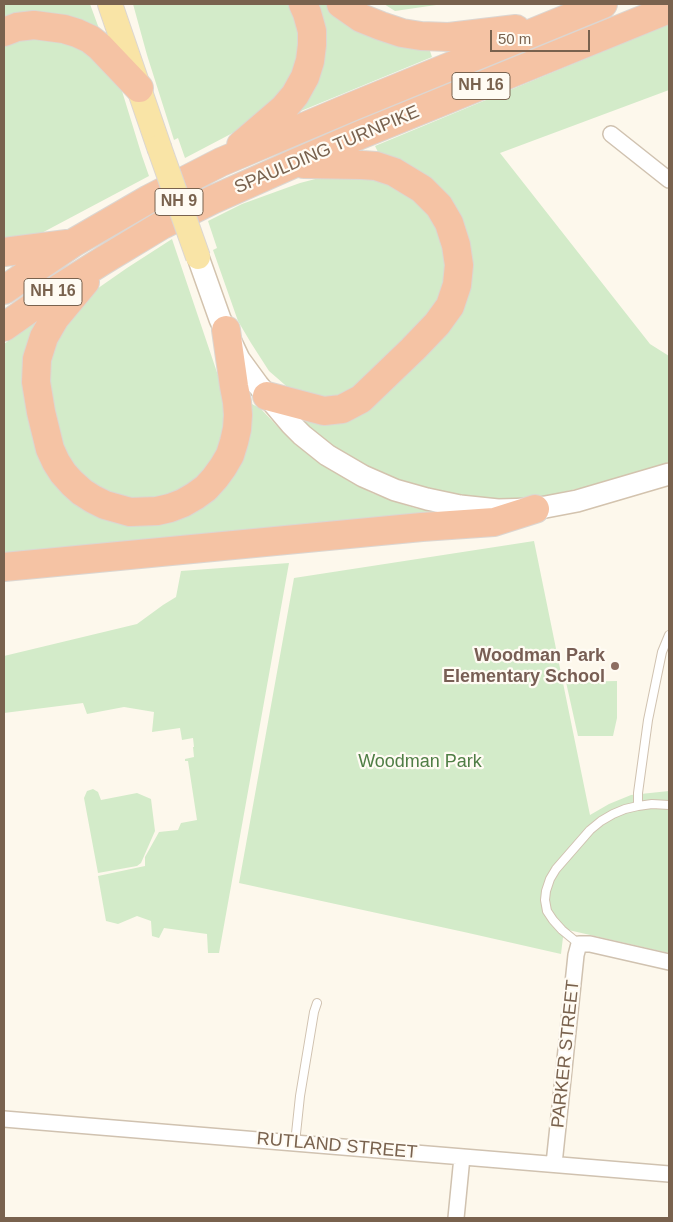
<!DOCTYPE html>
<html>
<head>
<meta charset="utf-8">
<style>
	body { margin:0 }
	#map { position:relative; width:673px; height:1222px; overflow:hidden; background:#fdf8ec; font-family:Helvetica,sans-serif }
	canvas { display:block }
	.frame { position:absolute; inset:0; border:5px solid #79624e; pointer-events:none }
	.scale { position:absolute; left:490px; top:30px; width:100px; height:22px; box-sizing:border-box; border:2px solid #79624e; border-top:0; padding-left:6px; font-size:15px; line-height:18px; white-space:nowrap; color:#79624e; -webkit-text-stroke:4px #fffbf3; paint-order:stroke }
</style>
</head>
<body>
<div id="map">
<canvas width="673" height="1222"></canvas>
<div class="frame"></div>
<div class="scale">50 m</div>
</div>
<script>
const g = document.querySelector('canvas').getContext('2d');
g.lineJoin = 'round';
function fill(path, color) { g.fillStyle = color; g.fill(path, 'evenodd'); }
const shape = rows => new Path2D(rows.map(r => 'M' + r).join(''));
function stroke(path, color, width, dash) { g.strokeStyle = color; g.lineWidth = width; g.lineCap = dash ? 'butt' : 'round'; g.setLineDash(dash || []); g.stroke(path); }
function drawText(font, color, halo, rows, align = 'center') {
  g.font = font + ' Helvetica,sans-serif'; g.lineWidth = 4.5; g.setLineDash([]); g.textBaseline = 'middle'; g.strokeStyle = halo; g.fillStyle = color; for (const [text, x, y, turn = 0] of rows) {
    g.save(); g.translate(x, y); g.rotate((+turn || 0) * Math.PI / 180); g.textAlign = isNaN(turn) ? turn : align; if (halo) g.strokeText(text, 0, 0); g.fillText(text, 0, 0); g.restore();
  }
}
fill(shape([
	[4,4,90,4,105,45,4,28],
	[133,4,298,4,308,51,267,115,185,158,178,138,174,140,147,55],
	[313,4,334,4,428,45,432,57,296,113],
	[384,4,443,4,395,11],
	[669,24,669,90,500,153,650,344,669,356,669,462,603,483,536,498,495,501,427,492,377,472,332,446,294,415,375,400,467,254,380,156,375,146],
	[25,36,74,39,116,77,122,91,142,156,149,176,36,236,4,243,4,43],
	[342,172,368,172,428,202,452,259,430,322,340,400,292,391,269,371,251,343,238,321,213,250,217,248,208,221,242,204,300,183],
	[172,239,228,405,220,460,165,503,105,495,66,462,43,364,81,300,127,268],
	[42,316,36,345,71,491,187,509,243,404,252,404,261,409,279,428,314,458,347,480,372,493,390,500,415,508,446,514,4,561,4,344],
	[534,541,590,815,609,804,631,795,669,791,669,953,564,929,561,954,464,932,239,883,294,578],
	[289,563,219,953,208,953,207,934,164,928,159,938,152,936,151,921,137,916,118,924,106,921,98,876,145,866,145,857,159,832,178,830,181,823,197,820,188,761,185,761,185,759,194,757,193,747,194,747,193,738,182,740,180,728,152,732,154,712,124,707,87,714,83,703,4,713,4,656,137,624,163,605,176,597,181,571],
	[617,681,617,718,613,736,578,736,566,682],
	[93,789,98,792,101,800,137,793,151,799,155,831,141,863,137,866,98,873,84,798,87,791]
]), '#d3ebc9');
const service = shape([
	[638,806,638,793,648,720,662,652,669,635],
	[579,944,562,930,553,920,547,911,545,900,546,891,550,879,556,869,590,830,601,821,613,814,625,809,638,806,652,804,669,805],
	[295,1143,300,1096,314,1012,317,1003]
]);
const minor = shape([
	[611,134,669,180],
	[4,1119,669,1174],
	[554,1164,576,955,579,944,590,944,669,962],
	[456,1218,462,1157]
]);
const secondary = shape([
	[198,257,220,319,239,359,258,385,291,424,302,435,327,455,363,476,395,490,427,499,460,506,498,510,535,509,577,501,669,474]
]);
const primary = shape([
	[110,4,159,147]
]);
const motorway = shape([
	[341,4,361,18,381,26,402,33,421,36,449,37,516,29],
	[4,32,17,27,34,25,64,29,77,33,90,39,100,47,139,88],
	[241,145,284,108,295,95,305,77,310,61,312,45,312,31,307,13,303,4],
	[4,252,67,244],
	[85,282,55,318,44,337,37,359,36,382,41,412,50,449,56,462,63,473,72,483,82,492,93,499,105,505,130,512,157,511,170,508,183,503,195,496,206,488,215,478,223,467,230,455,234,442,237,429,238,415,237,402,234,386,226,330],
	[4,290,73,243,149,199,221,162,351,107,603,4],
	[4,327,61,287,104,260,162,225,212,200,293,164,360,135,669,9],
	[267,396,324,411,342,409,361,399,413,349,437,324,450,306,457,285,459,265,456,245,449,223,439,206,422,189,394,172,376,166,362,165,304,164],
	[4,567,422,527,494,522,535,509]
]);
stroke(service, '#d0c2b0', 10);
stroke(minor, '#d0c2b0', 18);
stroke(secondary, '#d3c3ae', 24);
stroke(primary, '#dcd6d1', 26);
stroke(motorway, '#dcd6d1', 30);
stroke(service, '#fff', 8);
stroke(minor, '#fff', 15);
stroke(secondary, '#fff', 21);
stroke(primary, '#f9e4a6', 24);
stroke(motorway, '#f5c3a4', 28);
const primaryBridge = shape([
	[159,147,198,257]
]);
stroke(primaryBridge, '#dcd6d1', 26, []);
stroke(primaryBridge, '#f9e4a6', 24);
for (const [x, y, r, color] of [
	[615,666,5,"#8d6e63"]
]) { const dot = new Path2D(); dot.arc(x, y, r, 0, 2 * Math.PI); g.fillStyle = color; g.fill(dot); stroke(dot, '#fffbf3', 2); }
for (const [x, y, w] of [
	[481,86,58],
	[179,202,48],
	[53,292,58]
]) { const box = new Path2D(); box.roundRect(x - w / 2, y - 13.5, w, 27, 4); g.fillStyle = '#fffbf3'; g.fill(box); stroke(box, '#79624e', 1); }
drawText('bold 16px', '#79624e', null, [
	["NH 16",481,86],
	["NH 9",179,202],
	["NH 16",53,292]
]);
drawText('18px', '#79624e', '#fffbf3', [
	["SPAULDING TURNPIKE",327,150,-23],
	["PARKER STREET",566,1054,-84],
	["RUTLAND STREET",337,1146,5]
]);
drawText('bold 18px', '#785e54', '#fffbf3', [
	["Woodman Park",605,656],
	["Elementary School",605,677]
], 'right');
drawText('18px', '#4f7e45', '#fffbf3', [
	["Woodman Park",420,762]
]);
</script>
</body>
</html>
